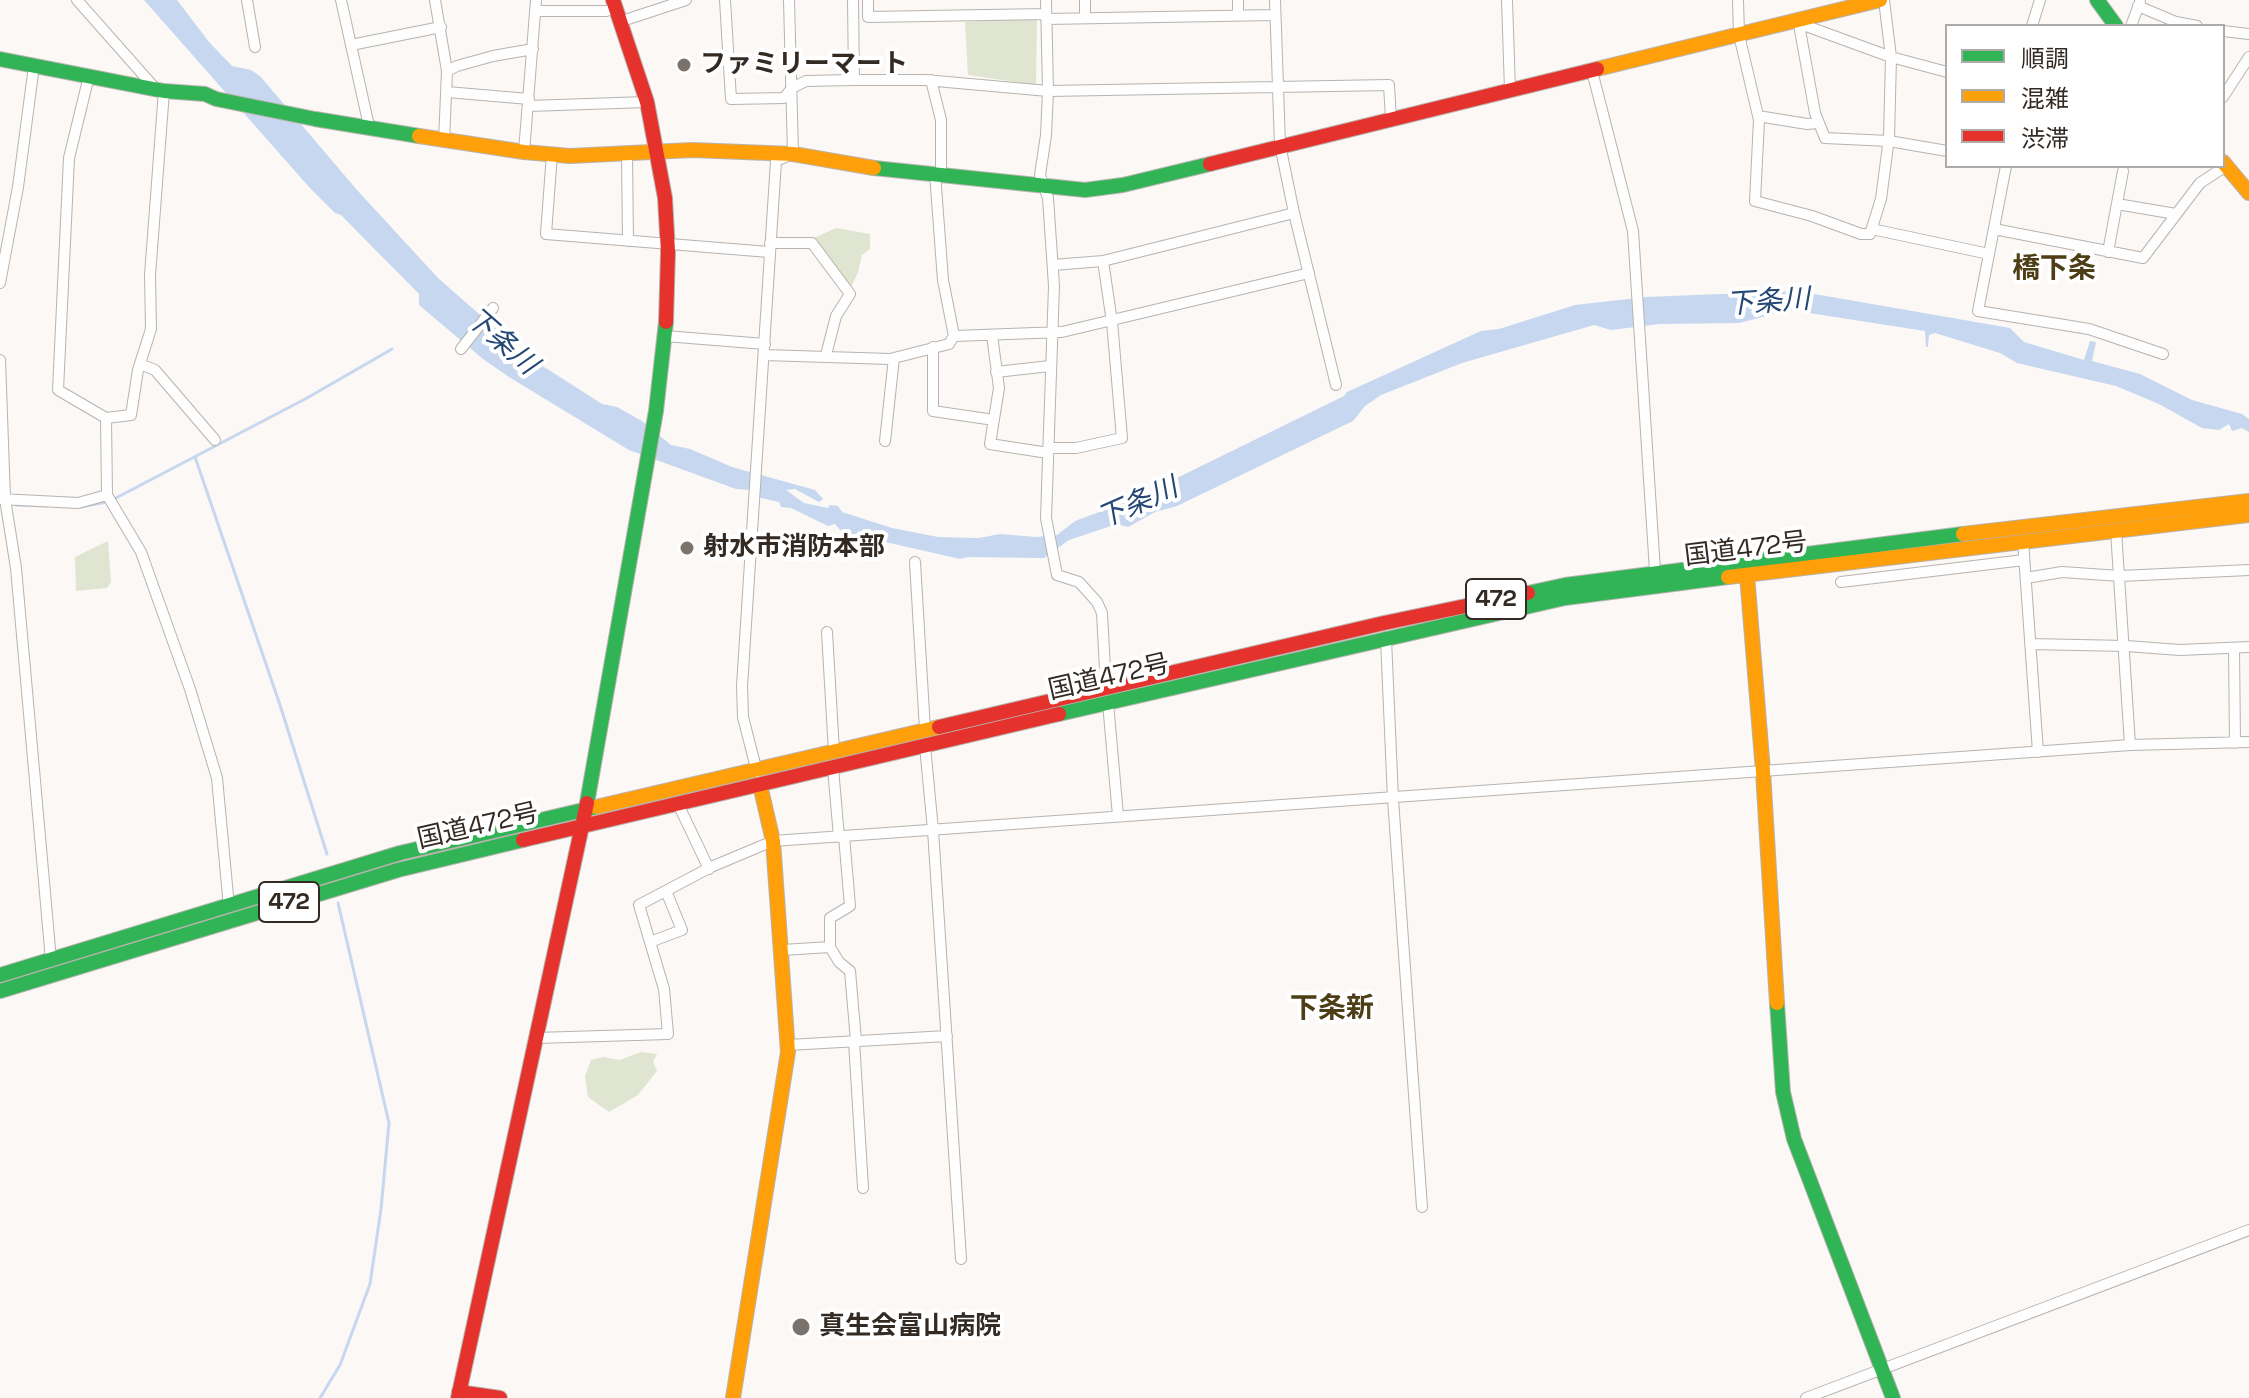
<!DOCTYPE html>
<html>
<head>
<meta charset="utf-8">
<style>
	body { margin:0 }
	#map { position:relative; width:2249px; height:1398px; overflow:hidden; background:#fbf8f6; font-family:"Space Grotesk","Noto Sans JP",sans-serif }
	canvas { display:block }
	.legend { position:absolute; left:1945px; top:24px; width:280px; height:144px; box-sizing:border-box; background:#fff; border:2px solid #adaaa7; margin:0; padding:10px 14px; list-style:none; font-size:24px; color:#332a23 }
	.legend li { display:flex; align-items:center; gap:16px; height:40px }
	.legend b { width:40px; border:2px solid #adaaa7 }
</style>
</head>
<body>
<div id="map">
<canvas width="2249" height="1398"></canvas>
<ul class="legend">
<li><b style="height:10px;background:#30b455"></b>順調</li>
<li><b style="height:10px;background:#ff9f0a"></b>混雑</li>
<li><b style="height:10px;background:#e5322d"></b>渋滞</li>
</ul>
</div>
<script>
const g = document.querySelector('canvas').getContext('2d');
g.lineJoin = 'round';
function fill(path, color) { g.fillStyle = color; g.fill(path, 'evenodd'); }
const shape = rows => new Path2D(rows.map(r => 'M' + r).join(''));
function stroke(path, color, width, dash) { g.strokeStyle = color; g.lineWidth = width; g.lineCap = dash ? 'butt' : 'round'; g.setLineDash(dash || []); g.stroke(path); }
function drawText(font, color, halo, rows, align = 'center') {
  g.font = font + ' "Space Grotesk","Noto Sans JP",sans-serif'; g.lineWidth = 8; g.setLineDash([]); g.textBaseline = 'middle'; g.strokeStyle = halo; g.fillStyle = color; for (const [text, x, y, turn = 0] of rows) {
    g.save(); g.translate(x, y); g.rotate((+turn || 0) * Math.PI / 180); g.textAlign = isNaN(turn) ? turn : align; if (halo) g.strokeText(text, 0, 0); g.fillText(text, 0, 0); g.restore();
  }
}
fill(shape([
	[1037,18,1036,85,968,75,965,22],
	[836,228,870,234,870,249,862,255,858,272,850,290,812,239],
	[108,541,111,582,107,588,76,591,75,557],
	[641,1052,657,1054,653,1062,657,1071,638,1095,609,1112,588,1097,585,1076,591,1060,603,1057,620,1060]
]), '#e0e5d1');
fill(shape([
	[144,0,177,0,209,42,232,66,251,70,260,76,357,190,438,278,527,356,602,404,617,407,642,421,671,445,690,449,732,467,815,490,823,499,819,502,795,489,786,490,804,503,828,508,830,505,838,506,842,512,892,528,938,537,979,538,1000,534,1036,537,1057,535,1075,521,1132,500,1344,396,1347,392,1481,331,1499,329,1575,305,1646,297,1797,291,2010,328,2024,342,2084,360,2090,341,2096,342,2092,361,2140,374,2192,400,2242,414,2249,419,2249,432,2242,428,2232,431,2229,424,2219,430,2202,428,2159,404,2116,386,2017,363,2000,353,1935,333,1929,335,1928,347,1926,347,1925,331,1790,310,1739,323,1659,324,1611,330,1594,325,1462,363,1381,395,1365,406,1353,421,1326,434,1177,506,1155,512,1128,527,1117,524,1069,540,1044,558,968,557,960,559,842,532,835,524,828,526,791,508,781,507,779,502,757,497,749,490,736,489,629,450,509,377,483,359,419,305,419,294,341,215,335,213,309,187]
]), '#c6d7ef');
stroke(shape([
	[195,457,280,705,327,854],
	[114,499,307,398,392,349],
	[16,505,48,506],
	[80,507,107,502],
	[320,1398,340,1365,370,1284,381,1209,389,1123,338,903]
]), '#c6d7ef', 3);
const street = shape([
	[77,0,154,87],
	[247,0,255,47],
	[341,0,369,126],
	[435,0,447,71,444,141],
	[725,0,731,99,784,98,792,88,806,81,854,80,925,80,1048,91,1389,85,1391,119],
	[853,0,854,80],
	[868,0,868,17,1046,14],
	[1046,0,1048,91,1046,135,1040,175,1048,198,1054,286,1046,518,1057,575,1079,582,1097,602,1102,613,1106,689],
	[1085,0,1085,18],
	[1238,0,1238,15],
	[1275,0,1280,145,1294,213,1336,385],
	[1507,0,1510,90],
	[1738,0,1739,35,1759,120,1755,201,1812,216,1861,234,1870,234,1881,199,1889,138,1891,57,1884,0],
	[2138,6,2176,22,2197,26],
	[536,11,606,11,617,8],
	[1046,19,1275,15],
	[1798,19,1815,113,1825,138,1889,141,1947,151],
	[622,21,686,0],
	[1798,23,1891,57,1947,72],
	[2032,26,2040,0],
	[2131,26,2140,2],
	[2223,31,2249,34],
	[351,45,441,27],
	[447,71,457,66,493,56,533,49],
	[1592,71,1633,231,1655,571],
	[89,76,69,158,58,390,106,418,131,415,138,370,151,329,150,275,164,91],
	[931,80,941,120,941,175],
	[447,92,529,99],
	[2223,97,2249,57],
	[528,106,647,102],
	[1758,116,1807,124,1818,123],
	[524,152,536,0],
	[552,154,546,234,769,252],
	[627,155,628,241],
	[2006,166,1978,311,2089,329,2163,354],
	[935,174,943,280,954,336],
	[2117,204,2176,214],
	[1872,229,1989,254],
	[1994,229,2143,258,2200,183,2226,166],
	[770,243,812,243,850,294,836,316,826,355],
	[2108,252,2123,171],
	[1053,265,1103,261,1294,213],
	[0,283,18,187,34,66],
	[992,335,999,388,990,444,1048,453],
	[665,336,765,344],
	[933,347,933,411,994,420],
	[461,349,493,308],
	[764,355,890,359,949,344,954,336,1062,332,1309,273],
	[0,360,5,499,16,568,51,960],
	[140,364,155,370,215,440],
	[996,372,1050,366],
	[106,418,107,495,141,552,190,689,217,778,229,907],
	[885,441,894,358],
	[1048,448,1076,448,1122,438,1112,322,1103,261],
	[0,499,78,503,107,495],
	[2116,531,2130,745],
	[2023,541,2038,752],
	[915,562,925,730],
	[2026,578,2062,572,2120,576,2249,570],
	[1841,582,2024,560],
	[827,632,834,752],
	[1386,639,1393,799,1422,1207],
	[2030,644,2126,646,2180,650,2249,647],
	[2234,648,2235,743],
	[1108,703,1118,816],
	[925,746,933,830,961,1259],
	[833,768,839,837],
	[757,772,743,717,742,686,776,161,793,154,789,0],
	[678,804,709,869],
	[844,836,850,906,830,918,830,947,839,962,850,971,856,1041],
	[650,942,682,930,666,891],
	[782,950,830,947],
	[536,1038,668,1034,664,989,639,905,711,867,773,841,2130,745,2249,742],
	[854,1041,863,1188],
	[788,1045,947,1036],
	[1806,1398,2249,1230]
]);
const fast = shape([
	[2097,0,2116,26],
	[0,59,164,91,205,94,216,99,315,119,419,136],
	[874,168,1085,190,1123,185,1210,164],
	[1528,593,1565,585,1963,534],
	[1059,714,1565,598,1728,577],
	[587,803,656,411,666,322],
	[0,975,400,853,596,807],
	[0,991,398,870,523,840],
	[1777,1003,1783,1092,1794,1139,1893,1398]
]);
const slow = shape([
	[1597,69,1880,0],
	[419,136,524,152,570,156,692,150,793,154,874,168],
	[2223,162,2249,193],
	[1963,534,2249,501],
	[1747,575,1763,771,1777,1003],
	[1728,577,2249,515],
	[596,807,939,727],
	[733,1398,788,1052,773,841,760,785]
]);
const jam = shape([
	[613,0,647,102,665,198,668,252,666,322],
	[1210,164,1597,69],
	[939,727,1384,623,1528,593],
	[523,840,1059,714],
	[459,1392,500,1398],
	[458,1398,587,803]
]);
stroke(street, '#b8b3ae', 12);
stroke(fast, '#b8b3ae', 16);
stroke(slow, '#b8b3ae', 16);
stroke(jam, '#b8b3ae', 16);
stroke(street, '#fefefe', 10);
stroke(fast, '#30b455', 14);
stroke(slow, '#ff9f0a', 14);
stroke(jam, '#e5322d', 14);
for (const [x, y, r, color] of [
	[684,65,8,"#79726d"],
	[687,548,8,"#79726d"],
	[801,1327,10,"#79726d"]
]) { const dot = new Path2D(); dot.arc(x, y, r, 0, 2 * Math.PI); g.fillStyle = color; g.fill(dot); stroke(dot, '#fff', 3); }
for (const [x, y, w] of [
	[1496,599,60],
	[289,902,60]
]) { const box = new Path2D(); box.roundRect(x - w / 2, y - 20, w, 40, 6); g.fillStyle = '#fff'; g.fill(box); stroke(box, '#332a23', 2); }
drawText('bold 24px', '#332a23', null, [
	["472",1496,599],
	["472",289,902]
]);
drawText('bold 26px', '#332a23', '#fff', [
	["ファミリーマート",700,65],
	["射水市消防本部",703,548],
	["真生会富山病院",819,1327]
], 'left');
drawText('26px', '#332a23', '#fff', [
	["国道472号",1746,550,-7],
	["国道472号",1109,678,-13],
	["国道472号",478,827,-13]
]);
drawText('bold 28px', '#4d3e16', '#fff', [
	["橋下条",2054,269],
	["下条新",1332,1009]
]);
drawText('italic 28px', '#254774', '#fff', [
	["下条川",1768,303,-4],
	["下条川",501,342,41],
	["下条川",1138,504,-24]
]);
</script>
</body>
</html>
